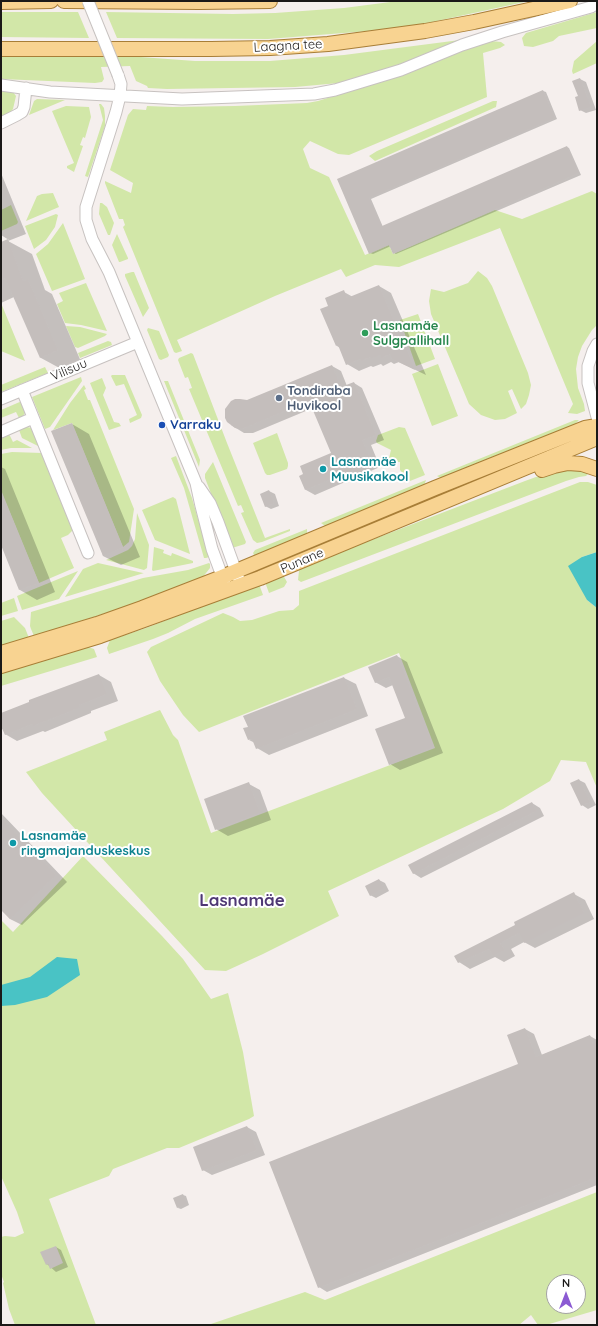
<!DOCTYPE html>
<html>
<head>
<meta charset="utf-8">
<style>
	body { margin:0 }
	#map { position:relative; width:598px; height:1326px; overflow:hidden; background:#f5efed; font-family:Quicksand,sans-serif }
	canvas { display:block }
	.frame { position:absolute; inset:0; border:2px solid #1b1918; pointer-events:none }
	.north { position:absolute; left:546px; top:1274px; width:40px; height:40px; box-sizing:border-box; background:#fff; border:1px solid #a4a3a3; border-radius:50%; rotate:0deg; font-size:11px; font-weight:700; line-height:16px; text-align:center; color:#1b1918 }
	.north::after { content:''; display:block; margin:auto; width:14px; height:18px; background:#8b5ad3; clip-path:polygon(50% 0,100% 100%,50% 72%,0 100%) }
</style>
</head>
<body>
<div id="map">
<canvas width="598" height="1326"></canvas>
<div class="frame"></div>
<div class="north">N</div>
</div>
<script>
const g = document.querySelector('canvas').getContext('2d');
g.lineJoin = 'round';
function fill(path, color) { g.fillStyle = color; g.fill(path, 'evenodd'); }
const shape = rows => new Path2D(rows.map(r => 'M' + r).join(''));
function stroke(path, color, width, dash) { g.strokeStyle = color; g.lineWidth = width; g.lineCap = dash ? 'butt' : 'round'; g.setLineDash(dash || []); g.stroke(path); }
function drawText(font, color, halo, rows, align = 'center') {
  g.font = font + ' Quicksand,sans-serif'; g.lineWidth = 4; g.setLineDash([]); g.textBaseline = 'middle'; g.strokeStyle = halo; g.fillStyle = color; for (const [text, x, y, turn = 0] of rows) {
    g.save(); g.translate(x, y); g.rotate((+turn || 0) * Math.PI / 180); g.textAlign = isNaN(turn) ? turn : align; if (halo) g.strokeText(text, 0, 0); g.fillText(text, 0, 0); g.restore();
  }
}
fill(shape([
	[398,1,529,1,423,24,369,31,268,39,117,38,106,12,233,14,275,13,344,8],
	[1,12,78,12,89,38,1,37],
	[597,12,597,28,559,36,553,41,533,47,524,46,522,38,526,33],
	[460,40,409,62,339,83,295,87,167,89,148,88,147,86,136,81,130,66,101,67,104,79,102,82,95,83,1,79,1,57,91,56,127,56,195,61,270,61,344,55],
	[491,41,501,42,505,45,500,48,483,53,487,97,349,155,338,154,310,141,303,149,310,168,329,177,365,255,389,245,393,254,495,210,522,219,592,191,597,194,597,325,592,330,582,346,578,357,576,369,578,388,584,404,585,411,577,414,568,413,573,404,500,228,399,267,375,265,346,277,341,269,275,296,177,340,182,351,176,353,174,352,123,227,125,225,123,219,119,219,105,183,105,181,131,193,133,183,110,170,128,115,133,109,146,110,147,106,173,107,235,106,307,103,318,101,413,71,473,46],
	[597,41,597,63,573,74,572,71,574,61],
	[1,90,9,91,13,92,16,96,13,109,10,113,2,116],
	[37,99,65,100,29,115,34,101],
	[493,101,497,101,496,107,375,161,369,156,377,151],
	[99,104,101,104,104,108,105,116,105,126,88,177,85,176,103,120],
	[66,106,89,107,91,117,85,138,83,137,80,145,83,146,74,172,67,168,67,166,74,163,52,111],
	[53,193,59,207,26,221,37,196,42,194],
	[100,203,102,203,107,207,114,223,110,235,108,235,99,214],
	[11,205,18,222,17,224,1,231,1,221,2,220,1,210],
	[56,214,58,215,55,227,46,240,34,249,25,226],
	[63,223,85,279,52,291,36,254,48,244],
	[117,234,128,258,128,259,120,262,119,262,112,245],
	[478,271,487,278,492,286,528,373,531,385,529,395,526,404,521,409,512,389,508,391,517,413,505,419,495,420,481,415,469,404,431,314,429,301,431,289,444,292,468,283],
	[132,272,134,272,149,308,143,317,125,276,125,274],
	[86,283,107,331,81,325,65,323,57,304,63,301,59,293],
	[1,303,20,349,25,361,1,351],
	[418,314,435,359,416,366,400,320],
	[66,326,80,327,107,334,105,336,78,348,75,347],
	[148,328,159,331,169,355,168,357,161,360,159,359,147,330],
	[108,341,111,342,112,345,80,358,78,353],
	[191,353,193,354,227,443,265,538,290,529,290,531,262,542,257,543,253,540,241,513,244,512,241,505,238,506,189,389,192,388,188,377,185,378,178,360,179,358],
	[438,364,458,416,432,426,412,374],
	[45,367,48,373,1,392,1,385],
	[112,375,125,375,142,415,141,418,130,423,129,419,137,415,124,384,116,386,111,376],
	[81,377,82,381,50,427,45,429,32,397],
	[102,378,106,388,103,395,114,422,119,423,121,426,109,430,90,383],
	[164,381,168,381,200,460,199,467],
	[84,385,86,389,84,390,88,400,90,400,134,509,129,542,123,547,72,423,53,430,70,403],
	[22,401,25,407,25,413,20,420,16,412,1,418,1,410],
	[575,420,579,420,574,425,441,478,437,476],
	[27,427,32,428,40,447,22,438,19,430],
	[399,427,405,428,425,475,410,481,400,470,400,462,388,462,391,450,377,443,376,441,378,435],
	[277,433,288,463,288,466,287,469,270,475,267,475,265,473,253,443],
	[9,434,13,442,17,440,32,448,11,448,1,450,1,437],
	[12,452,42,453,72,526,72,531,68,535,61,538,74,568,39,583,1,490,1,454],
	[176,456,192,498,209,557,206,558,204,558,184,488,171,458],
	[213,462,246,542,245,544,232,548,205,478,205,474],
	[558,469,590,472,586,476,579,477,566,481,301,582,298,580,299,571,301,567,525,481],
	[426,480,424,486,329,526,325,526,321,523],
	[580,482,588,482,597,485,597,552,582,557,587,600,597,608,597,788,586,762,561,760,550,781,503,809,328,891,339,916,263,954,226,971,205,970,42,793,26,772,107,740,104,732,160,710,173,735,178,740,211,833,435,748,399,653,199,732,183,715,160,681,147,652,151,647,223,613,233,617,240,621,252,620,279,611,293,610,299,605,299,591],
	[173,497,176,499,190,554,155,540,142,510],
	[137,513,149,545,147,568,144,570,106,560,128,550,132,546,135,539],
	[307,529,307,533,306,536,255,557,253,553,255,550],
	[154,547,164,550,163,553,171,556,172,553,193,561,193,563,153,571,152,570],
	[98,563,143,573,144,573,65,597,83,569],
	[209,563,210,564,210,568,202,578,153,598,34,636,31,629,30,626,31,612,143,578,188,570],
	[78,571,59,599,22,610,17,596],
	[283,575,287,582,284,587,269,593,265,582],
	[259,584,263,595,195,619,168,633,153,639,109,654,107,648,110,640,146,628],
	[14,598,18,611,1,616,1,603],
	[14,617,25,628,29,638,1,646,1,621],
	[88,647,94,649,97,657,1,686,1,673],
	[83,856,162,936,183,959,211,999,228,993,243,1052,254,1116,249,1119,179,1148,167,1148,113,1169,109,1176,49,1199,96,1325,15,1325,9,1309,3,1283,4,1282,1,1274,1,1237,5,1236,15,1237,24,1233,17,1212,1,1176,1,920,13,932],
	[597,1192,597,1310,546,1325,538,1325,531,1315,519,1325,208,1325,305,1292,325,1300],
	[554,1282,578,1282,578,1306,554,1306]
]), '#d2e7a8');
fill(shape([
	[597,552,597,608,587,600,568,566,582,557],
	[57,957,77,959,80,975,47,997,15,1005,1,1006,1,985,30,977]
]), '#49c3c5');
fill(shape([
	[580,79,586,82,596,110,586,113,580,110,579,97,574,81],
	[543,91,546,92,557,119,371,199,383,227,567,147,569,148,581,175,396,254,394,253,391,246,373,254,370,253,338,180],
	[1,173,26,234,8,241,32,254,45,290,52,294,82,364,65,371,41,358,14,297,1,303,1,243,9,240,1,235],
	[379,286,391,293,426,375,399,362,394,364,391,362,383,366,381,364,373,367,371,366,359,371,347,364,340,348,337,346,329,306,344,292,353,297],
	[332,366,341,371,347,386,354,383,362,388,384,440,371,445,380,467,315,495,306,490,300,477,305,475,332,453,313,408,253,433,244,433,231,425,247,402],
	[72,424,89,434,140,557,121,565,103,556],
	[1,467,5,469,55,592,37,600,20,590,1,543],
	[269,491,275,494,279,506,271,509,265,506],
	[397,656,407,662,443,753,400,770,390,764,407,719,393,685,386,688,375,682],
	[99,675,111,682,118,701,91,711,91,713,45,732,43,731,17,741,5,734,4,730,1,728,1,714],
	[344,678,356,684,368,716,269,755,257,748,255,743,249,740],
	[579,780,585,783,596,805,588,809,582,805],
	[249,784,260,790,271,820,228,836,216,829],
	[532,803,540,808,544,816,421,878,413,873],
	[1,813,67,882,22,925,10,919,1,909],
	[379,880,385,883,389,891,376,898,370,895],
	[574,894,585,900,594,919,535,948,524,942,511,949,515,956,504,962,495,957,470,969,459,962,516,925],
	[525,1029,534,1034,542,1055,590,1036,597,1040,597,1185,327,1292,319,1287,519,1064],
	[247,1127,256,1132,265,1155,212,1175,203,1170],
	[183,1195,186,1196,189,1205,181,1209,178,1208],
	[56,1247,61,1250,68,1267,56,1272,47,1264]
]), '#0003');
fill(shape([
	[580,78,591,107,579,111,575,97,578,96,572,81],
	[543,90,555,118,369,198,382,226,567,146,579,173,393,254,389,245,369,254,337,179],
	[8,239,23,281,28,279,58,350,40,358,5,278,1,279,1,242],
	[379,285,394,321,395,320,415,370,392,359,390,354,381,358,381,355,371,359,370,357,361,361,360,359,346,365,338,345,336,346,320,309,328,306,325,298,344,290,347,298],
	[332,365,341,387,354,382,376,435,362,440,372,462,305,490,299,476,303,474,300,466,331,453,309,401,244,428,240,429,235,428,227,422,225,418,225,409,231,401,235,399,240,399,247,400],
	[72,423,123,547,103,556,51,431],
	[269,490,274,503,265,507,260,494],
	[1,491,39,583,19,590,1,545],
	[397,655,434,747,389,765,375,729,405,718,389,677,375,683,368,667],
	[99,674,107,694,79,705,80,707,76,709,33,726,32,724,5,735,1,726,1,713,29,702,29,700],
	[344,677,357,709,256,749,252,739,248,740,243,728,248,727,243,716],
	[579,779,590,802,581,806,570,783],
	[249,782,260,813,215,830,204,799],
	[532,802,536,811,413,874,408,865],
	[1,818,56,875,10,919,1,910],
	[379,879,384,888,370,896,365,886],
	[574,892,584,913,524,943,519,933,500,943,505,950,493,956,489,949,458,963,454,956,515,925,514,922],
	[525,1028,536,1057,590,1035,593,1044,597,1042,597,1177,318,1288,269,1162,518,1064,507,1035],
	[247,1126,257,1150,202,1171,193,1147],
	[183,1194,187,1204,177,1208,173,1198],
	[56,1246,63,1263,50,1269,48,1264,46,1265,40,1252]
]), '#c4bebc');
const minor = shape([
	[118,75,121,84,120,96,116,112,86,207,86,220,92,239,109,272,196,483,201,506,212,549,225,584],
	[1,85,50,92,182,99,314,94,335,90,401,70,462,45,502,32,591,7,597,3],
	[1,123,17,115,22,112,24,107,26,88],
	[597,344,593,351,588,366,588,383,597,417],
	[22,390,88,553],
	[1,399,138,342],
	[1,432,33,418],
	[199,487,210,503,218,522,241,585]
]);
const major = shape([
	[64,1,200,2,270,1],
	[1,2,51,1],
	[1,49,211,49,270,48,328,44,425,31,474,22,570,1],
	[542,470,554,466,568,463,582,464,597,469],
	[1,653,97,624,142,608,222,577,435,488,585,428,597,426],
	[1,666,100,636,260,578,597,438]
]);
stroke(minor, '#c7c2c0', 13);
stroke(major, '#a87e37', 16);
stroke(minor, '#fff', 11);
stroke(major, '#f8d391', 14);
const minorBridge = shape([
	[88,1,118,75]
]);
stroke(minorBridge, '#c7c2c0', 13, []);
stroke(minorBridge, '#fff', 11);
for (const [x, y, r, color] of [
	[365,333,4,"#2e9e5b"],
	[279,398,4,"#5c6f8a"],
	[162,425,4,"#1a4fb4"],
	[323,469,4,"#0f9aa8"],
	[13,843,4,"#0f9aa8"]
]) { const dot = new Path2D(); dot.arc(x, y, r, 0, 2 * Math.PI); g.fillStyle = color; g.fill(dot); stroke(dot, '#fff', 1.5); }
drawText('13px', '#1b1918', '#fff', [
	["Laagna tee",288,46,-3],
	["Vilisuu",69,370,-23],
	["Punane",302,561,-23]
]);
drawText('bold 13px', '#27864d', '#fff', [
	["Lasnamäe",373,326],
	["Sulgpallihall",373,341]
], 'left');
drawText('bold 13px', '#4e5e75', '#fff', [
	["Tondiraba",287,391],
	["Huvikool",287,406]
], 'left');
drawText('bold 13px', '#164399', '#fff', [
	["Varraku",170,425]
], 'left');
drawText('bold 13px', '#0d838f', '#fff', [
	["Lasnamäe",331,462],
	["Muusikakool",331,477],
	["Lasnamäe",21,836],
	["ringmajanduskeskus",21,851]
], 'left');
drawText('bold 17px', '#4f3874', '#fff', [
	["Lasnamäe",242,901]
]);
</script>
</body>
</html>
